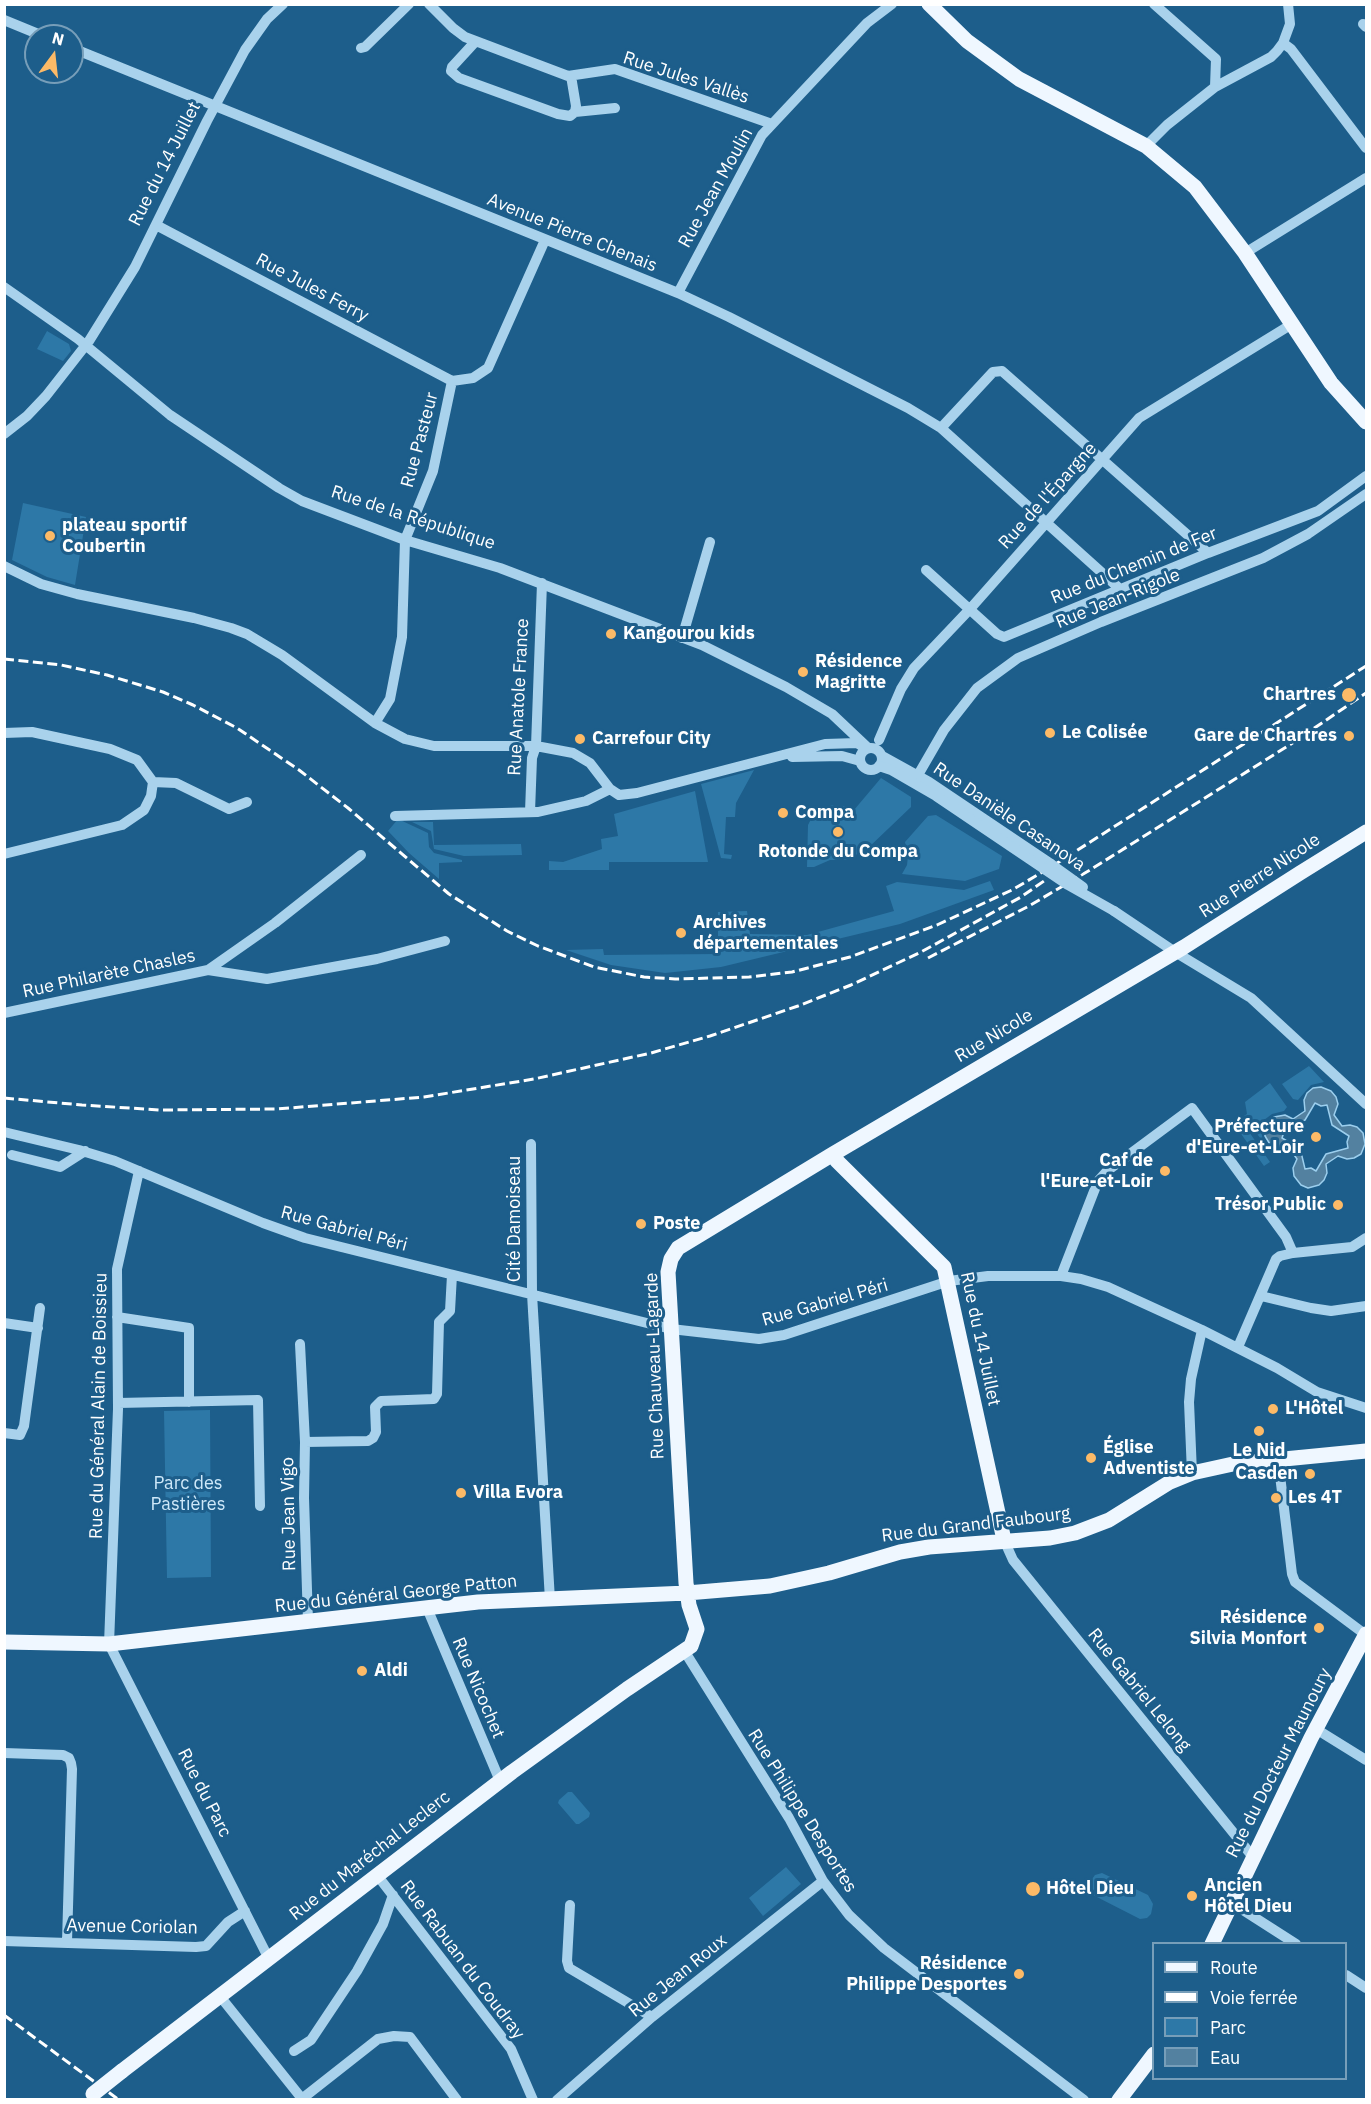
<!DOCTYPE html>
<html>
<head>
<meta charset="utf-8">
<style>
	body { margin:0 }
	#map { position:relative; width:1371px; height:2104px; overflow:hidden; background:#1d5e8b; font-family:"IBM Plex Sans",sans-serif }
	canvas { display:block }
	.frame { position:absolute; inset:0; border:6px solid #fff; pointer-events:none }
	.legend { position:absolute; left:1152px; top:1942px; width:195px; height:138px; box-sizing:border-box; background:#1d5e8b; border:2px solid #779eb9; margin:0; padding:8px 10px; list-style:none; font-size:18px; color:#fff }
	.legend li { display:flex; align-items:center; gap:12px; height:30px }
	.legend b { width:30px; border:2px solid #779eb9 }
	.north { position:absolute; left:24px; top:24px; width:60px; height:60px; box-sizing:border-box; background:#1d5e8b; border:2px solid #779eb9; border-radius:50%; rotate:15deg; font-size:16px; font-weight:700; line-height:24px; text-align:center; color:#fff }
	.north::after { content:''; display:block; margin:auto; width:21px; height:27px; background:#fcba67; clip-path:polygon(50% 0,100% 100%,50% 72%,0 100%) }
</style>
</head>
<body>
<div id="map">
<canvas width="1371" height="2104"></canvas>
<div class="frame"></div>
<ul class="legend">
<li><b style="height:8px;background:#eff7ff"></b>Route</li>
<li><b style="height:8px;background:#fff"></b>Voie ferrée</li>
<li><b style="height:16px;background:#2d78a7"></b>Parc</li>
<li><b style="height:16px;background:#5381a0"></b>Eau</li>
</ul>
<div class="north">N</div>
</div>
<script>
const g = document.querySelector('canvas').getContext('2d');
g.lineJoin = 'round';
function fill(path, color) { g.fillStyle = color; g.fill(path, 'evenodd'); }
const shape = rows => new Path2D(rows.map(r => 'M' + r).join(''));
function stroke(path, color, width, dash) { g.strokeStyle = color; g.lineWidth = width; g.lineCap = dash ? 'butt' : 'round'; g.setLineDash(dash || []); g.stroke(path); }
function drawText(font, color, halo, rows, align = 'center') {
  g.font = font + ' "IBM Plex Sans",sans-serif'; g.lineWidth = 6; g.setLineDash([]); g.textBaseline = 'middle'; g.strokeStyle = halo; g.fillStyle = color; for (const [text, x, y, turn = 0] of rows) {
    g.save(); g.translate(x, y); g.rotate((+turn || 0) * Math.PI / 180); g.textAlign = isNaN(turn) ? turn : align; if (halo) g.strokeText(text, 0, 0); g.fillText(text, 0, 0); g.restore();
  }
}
fill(shape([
	[47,331,69,344,71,351,63,361,37,349],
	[23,503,86,517,75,585,47,577,12,560],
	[754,770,736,803,735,817,726,817,724,854,732,855,731,859,721,858,701,784],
	[881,778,911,797,911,807,867,849,846,860,830,860,814,867,807,867,808,825,813,815,822,808,833,805,844,806,854,810],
	[695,791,708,862,609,862,609,870,549,870,549,861,563,862,602,849,601,839,618,836,614,814],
	[936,815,1002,856,999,869,965,881,902,874,907,865,908,856,905,842,928,816],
	[398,819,428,833,429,847,434,853,462,860,462,862,439,863,439,879,409,853,388,831],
	[412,822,433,822,434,845,521,844,522,855,464,856,434,849,431,831],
	[990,881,994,890,900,924,721,967,665,973,611,965,566,950,603,949,604,955,718,954,718,912,747,911,750,934,807,935,894,911,886,886,897,882,964,890],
	[1309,1066,1324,1082,1311,1085,1298,1100,1293,1099,1282,1084],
	[1270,1083,1287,1107,1284,1111,1272,1114,1264,1120,1261,1129,1263,1142,1244,1116,1247,1114,1245,1102],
	[1240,1119,1270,1162,1264,1166,1234,1124],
	[210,1410,211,1577,167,1578,164,1411],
	[568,1792,572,1792,590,1813,589,1817,579,1824,576,1824,558,1803,559,1800],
	[786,1867,801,1884,763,1916,749,1898],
	[1102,1873,1148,1895,1153,1904,1151,1914,1147,1918,1140,1919,1093,1895,1090,1887,1090,1882,1095,1875]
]), '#2d78a7');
const water = shape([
	[1321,1087,1331,1091,1336,1097,1338,1104,1334,1115,1342,1126,1350,1125,1357,1127,1363,1133,1365,1144,1361,1154,1354,1158,1347,1159,1338,1156,1326,1164,1327,1173,1324,1180,1319,1185,1308,1188,1301,1185,1294,1176,1293,1168,1297,1159,1289,1148,1278,1149,1271,1146,1265,1136,1265,1128,1268,1122,1274,1117,1285,1115,1293,1119,1305,1111,1304,1100,1307,1093,1313,1088,1321,1087],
	[1315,1103,1321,1106,1327,1105,1332,1125,1349,1136,1347,1142,1348,1148,1326,1154,1316,1171,1311,1168,1305,1169,1301,1152,1295,1146,1282,1138,1284,1132,1283,1127,1297,1124,1305,1120,1315,1103]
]);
fill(water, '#5381a0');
stroke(water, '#9ccfee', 1.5);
stroke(shape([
	[429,4,453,28,465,37,568,76,615,69,772,124],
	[1154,4,1216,59,1215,87],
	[4,20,43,36],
	[1363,24,1366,27],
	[475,42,452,67,451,71,459,78,558,114,570,116,575,112,576,106,571,76],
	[1283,43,1291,49,1366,148],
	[72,48,678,293,729,317,908,408,941,428,1120,589],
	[361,48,365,47,409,4],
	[575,112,615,108],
	[1146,146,1167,125,1215,87,1271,57,1277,51,1283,43,1290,24,1288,4],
	[156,225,452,381],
	[1245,253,1366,178],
	[4,287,78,339,170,415,279,488,302,501,405,540,500,568,702,645,786,687,832,714,868,748],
	[678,293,762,135,867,23,892,4],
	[941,428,993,372,1002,371,1208,553],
	[4,434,27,416,46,396,89,341,135,267,207,121,245,50,267,19,283,4],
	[4,566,41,584,77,594,194,618,231,628,247,634,282,655,375,723,405,739,434,746,536,746,573,753,590,763,610,789,619,795,637,793,825,744,857,743,865,748],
	[926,570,997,634,1004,637,1208,553,1318,511,1366,476],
	[682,638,710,542],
	[375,723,390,699,402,637,405,540,433,471,452,381,473,378,488,368,545,240],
	[4,733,32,732,110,749,137,760,153,782,151,796,144,810,122,825,4,854],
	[879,740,901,689,914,668,970,609,1139,418,1292,324],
	'860 759a11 11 0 1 1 22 0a11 11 0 1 1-22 0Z',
	[882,756,929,782,1051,864],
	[792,757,842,756,860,761],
	[918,775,944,730,977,688,1018,658,1101,622,1263,558,1308,534,1366,494],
	[153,782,176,783,229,809,247,802],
	[530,812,532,758,536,746,542,583],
	[395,816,538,812,586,801,610,789],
	[1114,911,1175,952,1251,998,1366,1104],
	[208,970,267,979,377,959,445,941],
	[4,1013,208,970,275,923,361,855],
	[4,1132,79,1150,115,1161,263,1223,305,1238,671,1329,759,1339,784,1335,949,1281,988,1276,1061,1276,1081,1279,1108,1287,1202,1330,1277,1368,1317,1392,1366,1408],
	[531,1144,532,1294,550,1600],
	[12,1155,60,1167,85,1151],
	[139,1171,117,1269,118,1409,109,1644,269,1959],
	[1061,1276,1098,1181,1107,1171,1192,1108,1286,1237,1293,1253],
	[1261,1296,1311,1308,1331,1311,1366,1306],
	[117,1317,189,1328,189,1402],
	[4,1323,38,1328],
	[300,1344,305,1442],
	[1238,1347,1276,1259,1280,1256,1293,1253,1352,1247,1366,1238],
	[118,1403,258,1400,260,1506],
	[4,1433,20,1435,24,1426,40,1308],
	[1278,1459,1292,1574,1295,1582,1366,1635],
	[1192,1473,1189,1402,1191,1379,1202,1330],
	[1004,1540,1013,1560,1253,1857],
	[427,1608,500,1781],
	[308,1621,304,1498,305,1442,368,1441,373,1438,376,1432,375,1407,381,1401,434,1399,437,1394,439,1322,450,1311,452,1275],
	[685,1652,789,1818,823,1881,849,1915,884,1948,1084,2100],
	[1316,1729,1366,1760],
	[4,1753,63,1755,69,1758,71,1763,72,1769,67,1942],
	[377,1875,511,2049,533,2100],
	[1232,1903,1296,1944],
	[570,1905,567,1961,569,1968,652,2017],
	[4,1941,196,1947,206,1946,228,1922,245,1911],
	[1346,1975,1366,1988],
	[219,1995,303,2100],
	[294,2051,311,2040,357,1971,383,1924,393,1895],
	[303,2098,378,2039,394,2036,410,2037,457,2100],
	[557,2100,652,2017,823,1881]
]), '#a9d2ec', 10);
stroke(shape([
	[929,4,967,41,1019,79,1146,146,1195,187,1245,253,1331,383,1366,422],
	[833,1154,837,1161,944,1267,1004,1540],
	[4,1642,109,1644,478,1602,687,1593,770,1586,829,1573,900,1552,929,1547,1050,1538,1075,1533,1109,1520,1170,1482,1192,1473,1233,1464,1366,1451],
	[1212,1944,1311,1738,1366,1634],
	[122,2071,512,1772,627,1689,691,1646,697,1629,689,1605,686,1583,668,1272,671,1259,678,1248,833,1154,1184,947,1300,873,1366,832],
	[1119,2100,1154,2054]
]), '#eff7ff', 15);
stroke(shape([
	[4,659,61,665,107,675,163,692,193,705,237,728,299,770,348,808,449,894,507,931,538,946,594,967,644,977,675,979,749,977,792,972,850,957,937,925,1012,890,1051,867,1366,666],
	[928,958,1029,906,1090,870,1291,744,1366,693],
	[4,1098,82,1105,160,1110,277,1109,424,1097,534,1079,651,1053,710,1036,798,1006,851,985,921,952,1021,897,1044,881],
	[4,2015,119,2100]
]), '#fff', 3, [10, 4.5]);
stroke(shape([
	[879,766,891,770,936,796,1068,885,1114,911],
	[1051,864,1083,887]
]), '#a9d2ec', 10);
stroke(shape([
	[93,2094,122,2071]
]), '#eff7ff', 15);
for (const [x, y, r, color] of [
	[50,536,6,"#fcba67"],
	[611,634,6,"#fcba67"],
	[803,672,6,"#fcba67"],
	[1349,695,8,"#fcba67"],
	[1050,733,6,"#fcba67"],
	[1349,736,6,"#fcba67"],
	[580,739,6,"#fcba67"],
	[783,813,6,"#fcba67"],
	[838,832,6,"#fcba67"],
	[681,933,6,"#fcba67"],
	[1316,1137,6,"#fcba67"],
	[1165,1171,6,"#fcba67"],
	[1338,1205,6,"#fcba67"],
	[641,1224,6,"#fcba67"],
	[1273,1409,6,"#fcba67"],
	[1259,1431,6,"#fcba67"],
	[1091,1458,6,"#fcba67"],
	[1310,1474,6,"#fcba67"],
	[461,1493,6,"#fcba67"],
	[1276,1498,6,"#fcba67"],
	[1319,1628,6,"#fcba67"],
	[362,1671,6,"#fcba67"],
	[1033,1889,8,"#fcba67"],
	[1192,1896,6,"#fcba67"],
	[1019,1974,6,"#fcba67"]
]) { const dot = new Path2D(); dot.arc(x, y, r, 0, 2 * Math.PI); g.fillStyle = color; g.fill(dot); stroke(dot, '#1d5e8b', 2); }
drawText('18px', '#fff', '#1d5e8b', [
	["Rue Jules Vallès",686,78,18],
	["Rue du 14 Juillet",165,164,-63],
	["Rue Jean Moulin",716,188,-61],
	["Avenue Pierre Chenais",572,233,22],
	["Rue Jules Ferry",312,288,28],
	["Rue Pasteur",420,440,-75],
	["Rue de l'Épargne",1048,496,-48],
	["Rue de la République",413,518,18],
	["Rue du Chemin de Fer",1134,566,-22],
	["Rue Jean-Rigole",1118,599,-22],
	["Rue Anatole France",519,697,-87],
	["Rue Danièle Casanova",1009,817,34],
	["Rue Pierre Nicole",1260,876,-33],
	["Rue Philarète Chasles",109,974,-12],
	["Rue Nicole",994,1036,-31],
	["Cité Damoiseau",515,1219,-90],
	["Rue Gabriel Péri",344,1229,15],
	["Rue Gabriel Péri",825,1303,-16],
	["Rue du 14 Juillet",980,1339,78],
	["Rue Chauveau-Lagarde",655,1366,-92],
	["Rue du Général Alain de Boissieu",99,1406,-89],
	["Rue Jean Vigo",289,1514,-91],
	["Rue du Grand Faubourg",976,1525,-7],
	["Rue du Général George Patton",396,1594,-6],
	["Rue Nicochet",478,1688,67],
	["Rue Gabriel Lelong",1139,1690,51],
	["Rue du Docteur Maunoury",1279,1763,-63],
	["Rue du Parc",204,1793,63],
	["Rue Philippe Desportes",802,1811,58],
	["Rue du Maréchal Leclerc",370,1856,-38],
	["Avenue Coriolan",132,1927,1],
	["Rue Rabuan du Coudray",462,1960,53],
	["Rue Jean Roux",678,1976,-39]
]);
drawText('bold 18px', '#fff', '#1d5e8b', [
	["plateau sportif",62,526],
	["Coubertin",62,547],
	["Kangourou kids",623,634],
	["Résidence",815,662],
	["Magritte",815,683],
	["Chartres",1336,695,"right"],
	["Le Colisée",1062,733],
	["Gare de Chartres",1337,736,"right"],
	["Carrefour City",592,739],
	["Compa",795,813],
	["Rotonde du Compa",838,852,"center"],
	["Archives",693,923],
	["départementales",693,944],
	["Préfecture",1304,1127,"right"],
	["d'Eure-et-Loir",1304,1148,"right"],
	["Caf de",1153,1161,"right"],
	["l'Eure-et-Loir",1153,1182,"right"],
	["Trésor Public",1326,1205,"right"],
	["Poste",653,1224],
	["L'Hôtel",1285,1409],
	["Église",1103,1448],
	["Adventiste",1103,1469],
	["Le Nid",1259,1451,"center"],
	["Casden",1298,1474,"right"],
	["Villa Evora",473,1493],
	["Les 4T",1288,1498],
	["Résidence",1307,1618,"right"],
	["Silvia Monfort",1307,1639,"right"],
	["Aldi",374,1671],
	["Ancien",1204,1886],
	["Hôtel Dieu",1204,1907],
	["Hôtel Dieu",1046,1889],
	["Résidence",1007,1964,"right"],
	["Philippe Desportes",1007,1985,"right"]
], 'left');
drawText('18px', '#cee8f9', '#1d5e8b', [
	["Parc des",188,1484],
	["Pastières",188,1505]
]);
</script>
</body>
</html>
